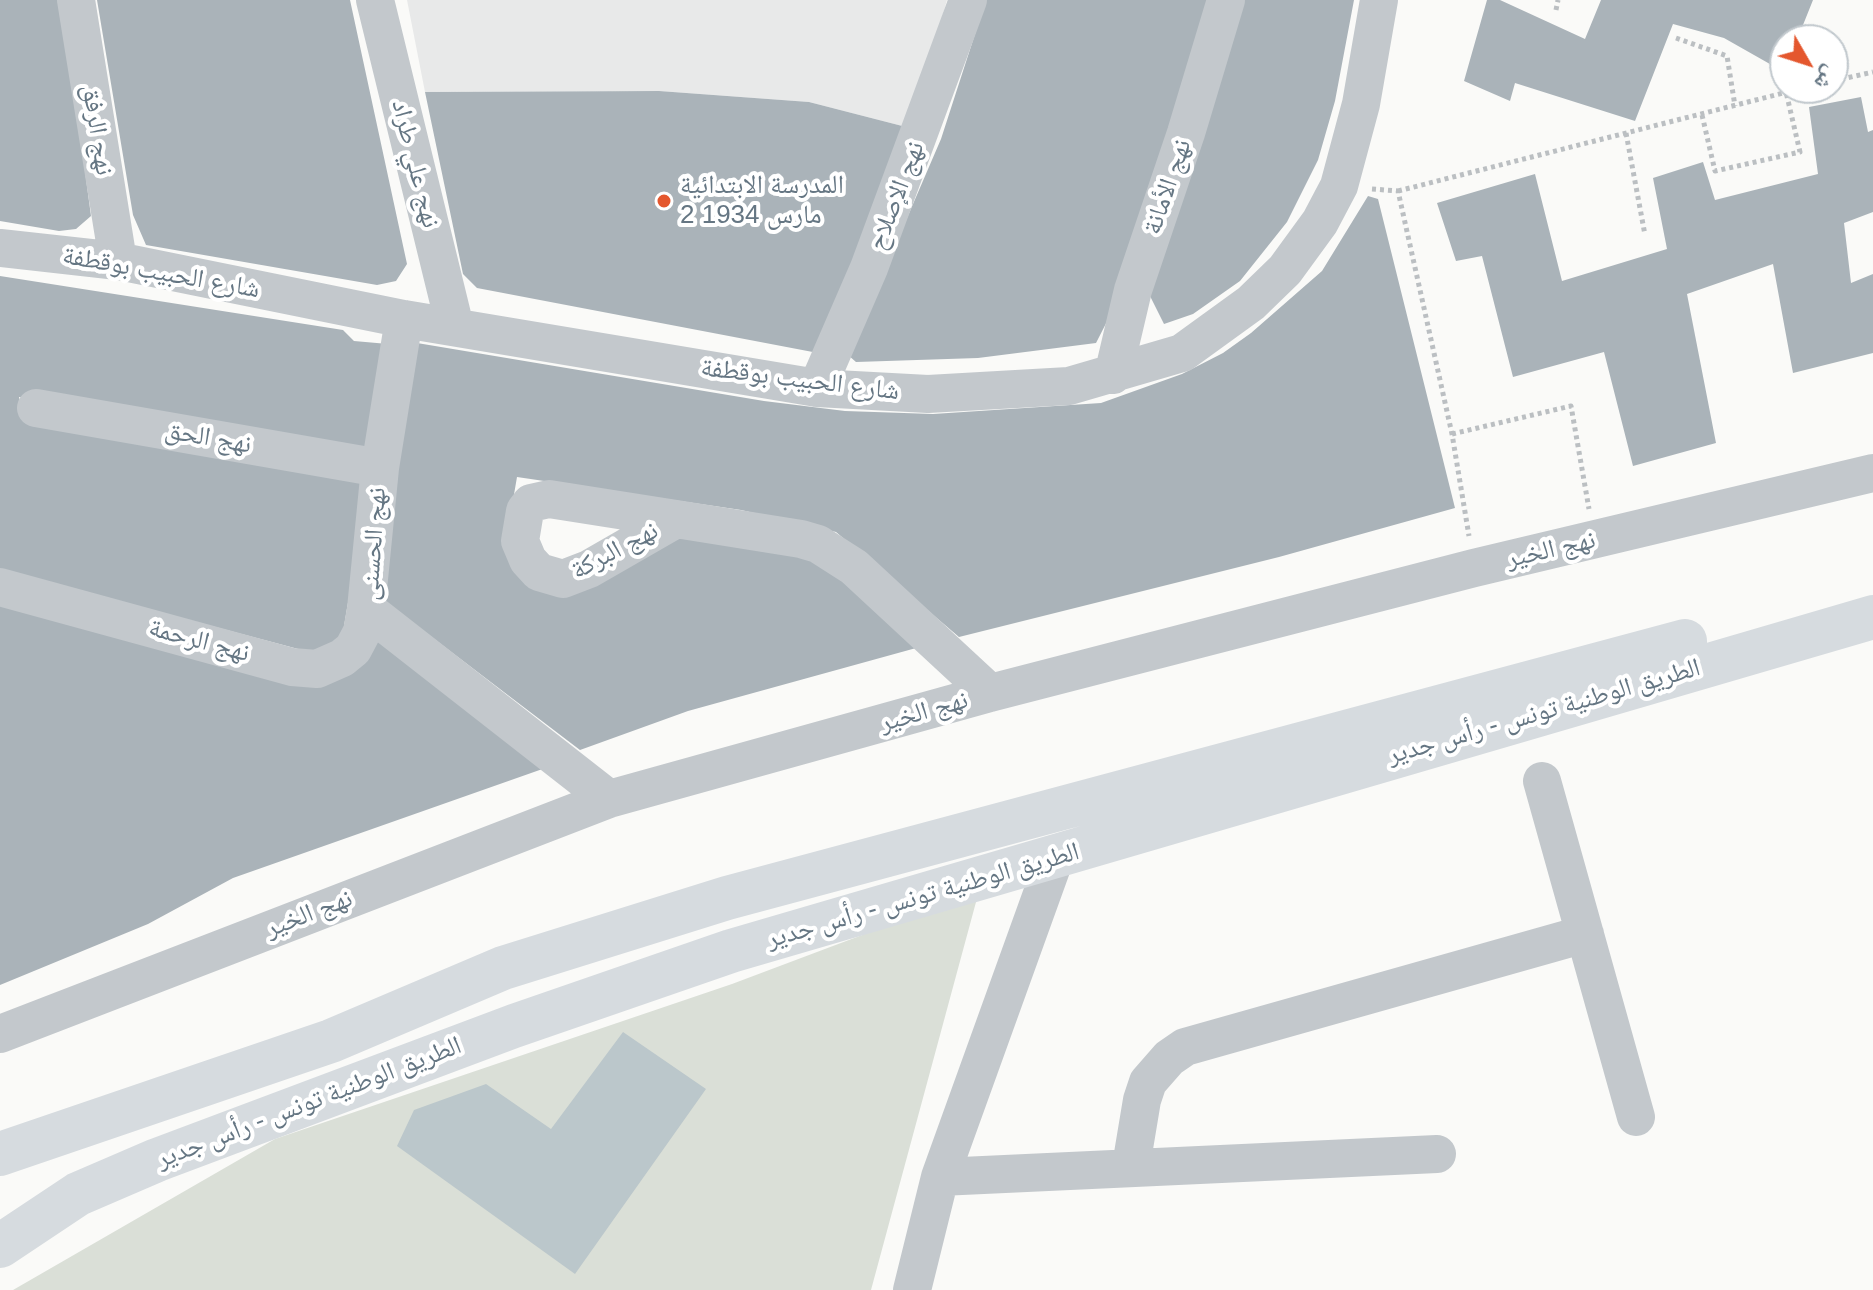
<!DOCTYPE html>
<html>
<head>
<meta charset="utf-8">
<style>
	body { margin:0 }
	#map { position:relative; width:1873px; height:1290px; overflow:hidden; background:#fafaf8; font-family:Arial,"Noto Naskh Arabic",sans-serif }
	canvas { display:block }
	.north { position:absolute; left:1769px; top:24px; width:80px; height:80px; box-sizing:border-box; background:#fff; border:2px solid #c1c8cd; border-radius:50%; rotate:129deg; font-size:22px; font-weight:700; line-height:32px; text-align:center; color:#657683 }
	.north::after { content:''; display:block; margin:auto; width:28px; height:36px; background:#e4572e; clip-path:polygon(50% 0,100% 100%,50% 72%,0 100%) }
</style>
</head>
<body>
<div id="map">
<canvas width="1873" height="1290"></canvas>
<div class="north">ش</div>
</div>
<script>
const g = document.querySelector('canvas').getContext('2d');
g.lineJoin = 'round';
function fill(path, color) { g.fillStyle = color; g.fill(path, 'evenodd'); }
const shape = rows => new Path2D(rows.map(r => 'M' + r).join(''));
function stroke(path, color, width, dash) { g.strokeStyle = color; g.lineWidth = width; g.lineCap = dash ? 'butt' : 'round'; g.setLineDash(dash || []); g.stroke(path); }
function drawText(font, color, halo, rows, align = 'center') {
  g.font = font + ' Arial,"Noto Naskh Arabic",sans-serif'; g.lineWidth = 8; g.setLineDash([]); g.textBaseline = 'middle'; g.strokeStyle = halo; g.fillStyle = color; for (const [text, x, y, turn = 0] of rows) {
    g.save(); g.translate(x, y); g.rotate((+turn || 0) * Math.PI / 180); g.textAlign = isNaN(turn) ? turn : align; if (halo) g.strokeText(text, 0, 0); g.fillText(text, 0, 0); g.restore();
  }
}
fill(shape([
	[407,0,947,0,910,128,809,102,659,91,425,92]
]), '#e8e9e9');
fill(shape([
	[979,891,871,1290,13,1290,275,1139,732,984]
]), '#dadfd7');
fill(shape([
	[623,1032,706,1089,575,1274,397,1146,414,1110,486,1084,551,1129]
]), '#bbc7cb');
fill(shape([
	[0,0,62,0,91,216,76,229,59,231,0,221],
	[97,0,350,0,407,264,396,281,377,285,146,245,133,215],
	[986,0,1217,0,1119,298,1096,343,978,358,856,362,848,355,941,139],
	[1242,0,1354,0,1335,101,1318,160,1287,222,1240,281,1193,314,1164,324,1147,290,1208,123],
	[1487,0,1500,0,1585,39,1601,0,1813,0,1797,40,1785,40,1784,72,1724,38,1673,24,1635,121,1515,83,1510,101,1464,81],
	[659,91,809,102,910,128,818,353,477,288,463,274,425,92],
	[1861,97,1868,132,1873,130,1873,212,1844,223,1851,283,1873,274,1873,353,1793,373,1773,264,1687,294,1716,443,1633,466,1604,352,1513,377,1482,256,1456,261,1437,203,1535,174,1562,281,1667,249,1653,178,1703,162,1715,200,1818,174,1809,107],
	[1368,196,1378,199,1455,508,1279,557,959,637,836,532,741,510,517,477,505,547,549,592,667,530,820,552,927,645,688,711,580,750,383,600,376,579,417,343,764,401,845,411,933,414,1101,403,1182,374,1223,353,1251,333,1322,271],
	[0,276,343,330,354,341,388,344,370,451,92,403,19,397,22,418,370,473,342,638,317,654,0,570],
	[0,596,253,668,382,634,551,766,233,878,148,924,0,985]
]), '#aab3b9');
stroke(shape([
	[1556,10,1558,0],
	[1676,38,1727,56,1735,106],
	[1833,81,1873,72],
	[1702,115,1715,171,1800,152,1786,92],
	[1626,133,1645,235],
	[1372,189,1398,191,1452,434,1469,536],
	[1398,191,1803,88],
	[1452,434,1571,406,1589,509]
]), '#bbbfc2', 5, [4, 4]);
stroke(shape([
	[76,0,118,261],
	[375,0,455,327],
	[0,248,118,261,404,319,817,388,928,394,1069,386,1182,353,1251,303,1285,270,1320,222,1339,186,1361,104,1379,0],
	[404,319,380,468,366,609,609,799],
	[1113,375,1133,290,1186,133,1226,0],
	[817,388,869,268,968,0],
	[36,408,380,468],
	[676,519,589,569,563,579,539,572,528,560,520,541,525,511,531,503,549,499,676,519,801,539,818,544,854,567,990,693],
	[0,587,292,667,317,669,342,658,353,649,362,632,366,609],
	[1542,781,1636,1117],
	[0,1034,609,799,990,693,1474,568,1873,473],
	[1131,1166,1142,1100,1148,1082,1169,1058,1185,1047,1585,934],
	[940,1177,1437,1154],
	[912,1290,940,1177,1055,858]
]), '#c3c8cc', 38);
stroke(shape([
	[0,1154,331,1041,503,968,727,898,1685,641],
	[0,1246,78,1194,157,1160,514,1026,731,951,1873,617]
]), '#d6dbdf', 44);
for (const [x, y, r, color] of [
	[664,201,8,"#e4572e"]
]) { const dot = new Path2D(); dot.arc(x, y, r, 0, 2 * Math.PI); g.fillStyle = color; g.fill(dot); stroke(dot, '#fff', 3); }
drawText('26px', '#657683', '#fff', [
	["نهج الرفق",97,130,81],
	["نهج علي طراد",415,164,76],
	["نهج الأمانة",1168,187,-71],
	["نهج الإصلاح",897,196,-69],
	["شارع الحبيب بوقطفة",161,273,10],
	["شارع الحبيب بوقطفة",800,380,7],
	["نهج الحق",208,438,10],
	["نهج الحسنى",374,544,-86],
	["نهج الخير",1551,550,-13],
	["نهج البركة",615,551,-28],
	["نهج الرحمة",199,641,15],
	["نهج الخير",924,712,-16],
	["الطريق الوطنية تونس - رأس جدير",1544,712,-16],
	["الطريق الوطنية تونس - رأس جدير",923,896,-16],
	["نهج الخير",309,914,-21],
	["الطريق الوطنية تونس - رأس جدير",309,1103,-21]
]);
drawText('26px', '#657683', '#fff', [
	["المدرسة الابتدائية",680,186],
	["2 مارس 1934",680,216]
], 'left');
</script>
</body>
</html>
